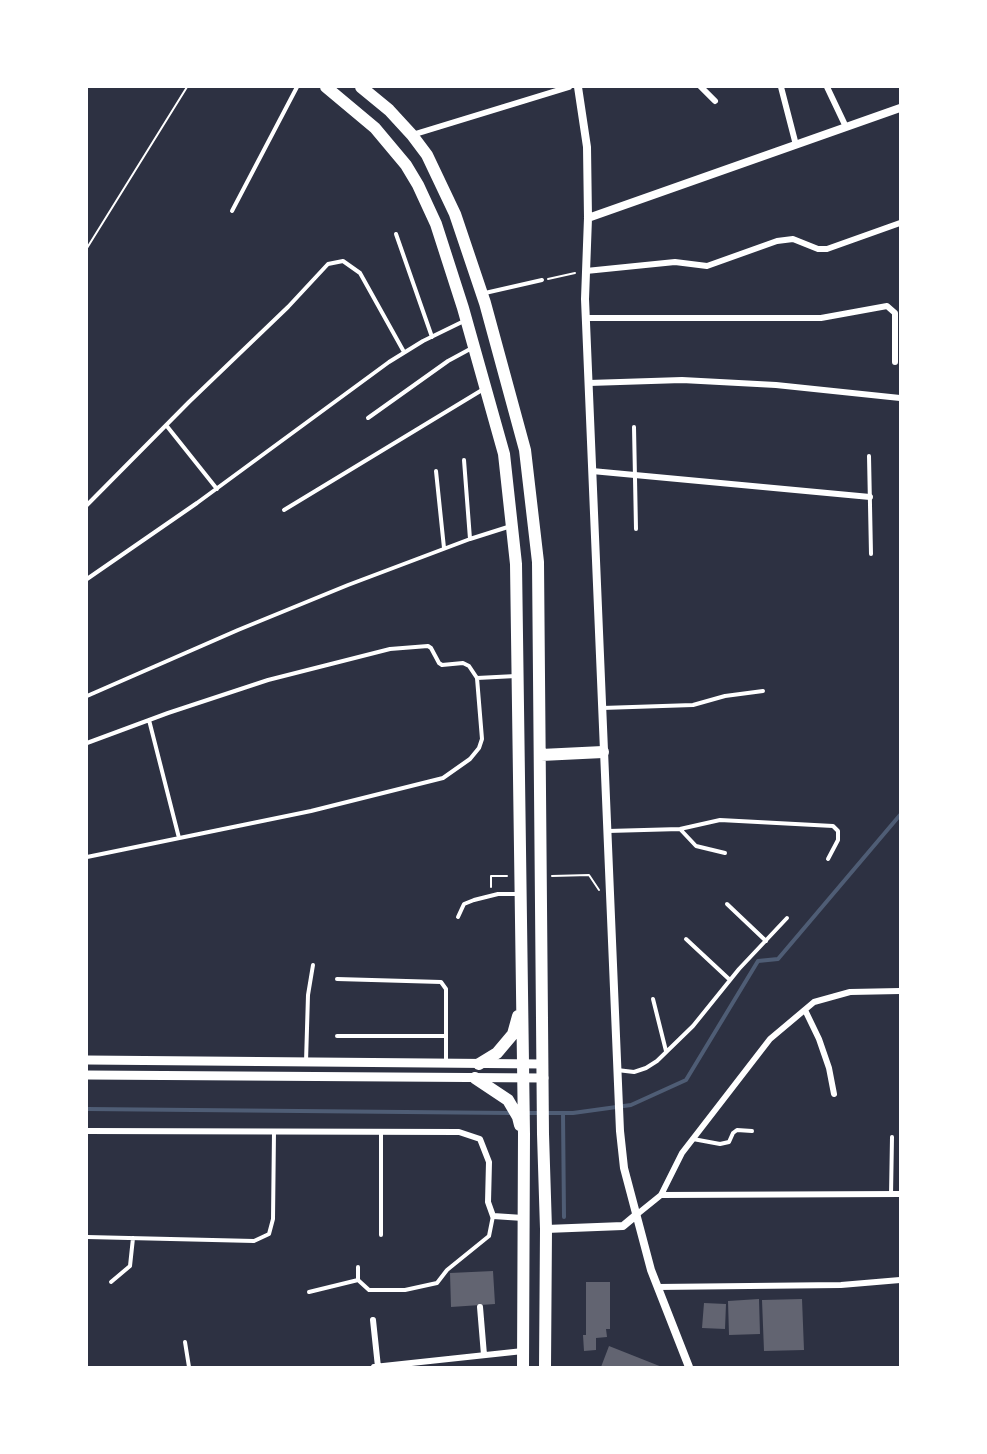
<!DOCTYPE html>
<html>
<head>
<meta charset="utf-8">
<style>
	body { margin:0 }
	#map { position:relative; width:987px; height:1454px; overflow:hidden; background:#2d3142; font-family:"IBM Plex Sans",sans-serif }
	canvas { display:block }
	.frame { position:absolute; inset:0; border:88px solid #fff; pointer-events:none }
</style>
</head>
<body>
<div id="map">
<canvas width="987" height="1454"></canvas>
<div class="frame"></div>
</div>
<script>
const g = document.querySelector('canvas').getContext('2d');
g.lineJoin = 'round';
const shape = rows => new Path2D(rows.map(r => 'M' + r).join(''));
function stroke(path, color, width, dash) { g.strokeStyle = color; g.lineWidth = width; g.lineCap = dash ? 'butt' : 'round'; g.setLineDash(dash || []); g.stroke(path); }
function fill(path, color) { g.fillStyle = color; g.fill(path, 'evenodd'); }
stroke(shape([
	[87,1109,511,1113],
	[525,1113,573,1113,631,1105,686,1080,758,961,778,959,900,815],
	[563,1113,564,1217]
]), '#4f5d75', 4);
fill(shape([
	[493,1271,495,1304,451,1307,450,1273],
	[586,1282,610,1282,610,1329,606,1329,607,1337,596,1338,596,1350,584,1351,583,1335,586,1335],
	[759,1299,760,1334,729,1335,728,1301],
	[802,1299,804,1350,764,1351,762,1300],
	[704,1303,726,1304,725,1329,702,1328],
	[609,1346,662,1367,601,1367]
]), '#626471');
stroke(shape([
	[87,248,187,87],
	[548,279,575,273],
	[552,876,589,875,599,890],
	[491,887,491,876,507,876]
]), '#fff', 2);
stroke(shape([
	[232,211,297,87],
	[396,234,432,337],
	[485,293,542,280],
	[368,418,448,361,472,348],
	[166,425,217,489],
	[634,427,636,529],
	[869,456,871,554],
	[464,460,470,539],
	[436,471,444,548],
	[87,505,189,402,288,307,328,264,343,261,360,273,404,352],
	[284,510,482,390],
	[87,579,197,503,389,362,423,341,464,321],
	[477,678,516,676],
	[87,696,238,630,348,585,470,539,511,526],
	[602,708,693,705,725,696,763,691],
	[149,720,179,838],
	[87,743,168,713,268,680,390,649,428,646,431,648,439,663,442,665,463,663,469,666,477,678,482,739,479,748,470,759,443,778,311,811,87,857],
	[680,829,696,846,725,853],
	[608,831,680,829,720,820,833,826,838,831,838,840,828,859],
	[727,904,766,941],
	[458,917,464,904,474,900,498,894,519,894],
	[686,939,730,980],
	[337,979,441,982,446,989,446,1063],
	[653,999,666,1051],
	[337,1036,446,1036],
	[306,1062,308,995,313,965],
	[617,1070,634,1072,646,1068,657,1061,693,1026,739,969,787,918],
	[693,1139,720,1144,729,1142,733,1133,737,1130,752,1131],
	[891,1195,892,1137],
	[381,1235,381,1132],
	[87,1237,254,1241,269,1234,273,1219,274,1132],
	[358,1267,358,1280,369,1290,405,1290,437,1283,447,1270,489,1236,493,1216],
	[111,1282,130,1266,133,1238],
	[309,1292,358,1280],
	[185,1342,189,1367]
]), '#fff', 4);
stroke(shape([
	[701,87,715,101],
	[781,87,796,145],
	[827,87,846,127],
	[412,135,569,87],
	[586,271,675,262,707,266,777,241,793,239,818,249,827,249,900,223],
	[586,318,821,318,887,306,895,313,895,362],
	[589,383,682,380,776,385,900,398],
	[592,471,870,497],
	[805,1010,819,1039,829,1068,834,1094],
	[87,1131,459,1132,480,1139,489,1162,488,1202,493,1216,523,1218],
	[661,1195,900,1194],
	[635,1216,661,1195,682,1153,770,1039,814,1002,850,992,900,991],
	[657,1287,841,1285,900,1280],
	[480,1307,484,1355],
	[373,1320,378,1367],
	[374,1367,523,1351]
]), '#fff', 6);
stroke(shape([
	[578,87,587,147,588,218,585,299,620,1131,624,1168,651,1270,689,1367],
	[588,218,900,108],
	[546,1229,623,1226,635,1216]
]), '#fff', 8);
stroke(shape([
	[87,1060,543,1064],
	[87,1075,544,1078]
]), '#fff', 9);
stroke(shape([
	[326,87,375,128,406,165,418,185,436,224,463,308,504,454,516,564,524,1134,523,1367],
	[361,87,389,110,412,135,427,155,455,214,485,303,525,450,538,562,543,1134,546,1229,545,1367],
	[541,755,603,752],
	[479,1064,497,1053,513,1034,518,1016],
	[475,1078,508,1100,518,1117,520,1125]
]), '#fff', 12);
</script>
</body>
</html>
